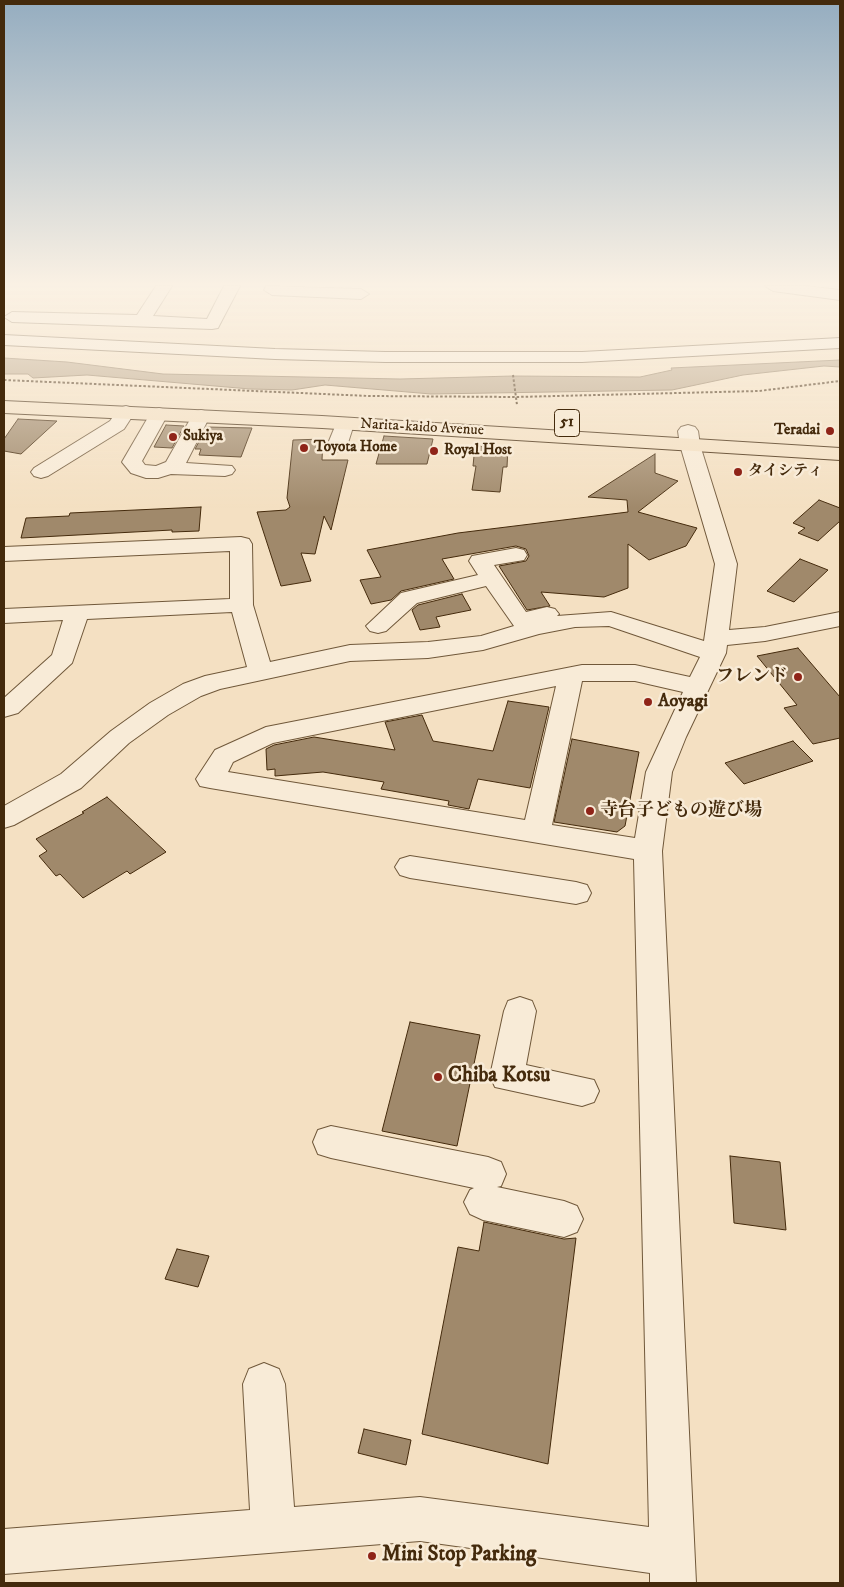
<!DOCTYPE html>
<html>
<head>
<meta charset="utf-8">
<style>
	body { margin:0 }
	#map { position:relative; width:844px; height:1587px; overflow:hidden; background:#f4e0c2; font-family:"IM FELL DW Pica",serif }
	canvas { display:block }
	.frame { position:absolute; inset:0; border:5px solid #442a0c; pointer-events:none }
</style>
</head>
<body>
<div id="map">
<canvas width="844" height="1587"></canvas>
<div class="frame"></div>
</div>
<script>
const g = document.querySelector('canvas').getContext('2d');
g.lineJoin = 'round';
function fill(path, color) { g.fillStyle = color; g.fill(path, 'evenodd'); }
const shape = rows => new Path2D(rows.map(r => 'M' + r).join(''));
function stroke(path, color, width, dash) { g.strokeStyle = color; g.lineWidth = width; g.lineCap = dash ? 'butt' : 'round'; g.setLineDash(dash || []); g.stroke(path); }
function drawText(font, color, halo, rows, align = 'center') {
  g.font = font + ' "IM FELL DW Pica","Noto Serif JP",serif'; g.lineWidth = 5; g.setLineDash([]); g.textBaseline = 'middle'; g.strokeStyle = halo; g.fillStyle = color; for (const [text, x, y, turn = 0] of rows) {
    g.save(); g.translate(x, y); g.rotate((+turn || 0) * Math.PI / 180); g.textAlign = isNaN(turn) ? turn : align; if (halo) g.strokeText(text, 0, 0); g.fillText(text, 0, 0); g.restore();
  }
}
const water = shape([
	[4,358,67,362,163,374,400,379,513,376,640,377,672,370,671,368,840,360,840,367,824,366,743,375,672,390,431,394,325,385,292,390,250,389,87,375,33,378,28,374,4,374,4,358]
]);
fill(water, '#b8a284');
stroke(water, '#8a7254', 1);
const building = shape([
	[18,419,57,421,21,454,4,451,4,439,18,419],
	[166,425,184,426,172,448,154,447,166,425],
	[207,427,252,428,241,457,199,455,201,449,195,449,207,427],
	[384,436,433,439,427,464,376,464,384,436],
	[323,439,322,460,348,460,331,530,324,516,315,554,301,553,311,581,281,586,257,512,286,510,290,507,287,498,293,440,323,439],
	[475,446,508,447,507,467,503,467,500,492,472,490,476,466,473,466,475,446],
	[655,454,655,473,678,481,638,512,697,528,686,546,649,560,628,544,628,588,604,597,541,592,550,606,527,610,499,566,526,561,529,556,526,549,516,546,442,559,454,579,401,591,391,600,371,604,360,580,381,577,367,550,458,533,628,512,627,500,588,497,655,454],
	[819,500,840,508,840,521,818,541,798,533,805,528,793,523,819,500],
	[201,507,199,531,172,532,172,530,21,538,26,518,69,516,70,513,201,507],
	[800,559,828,570,794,602,767,591,800,559],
	[462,594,471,610,436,617,440,627,420,630,412,610,418,605,462,594],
	[798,648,840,697,840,738,813,744,784,708,797,705,757,656,798,648],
	[508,701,549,707,530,788,478,779,469,809,448,805,449,801,381,789,384,782,323,772,275,776,275,769,267,770,266,749,274,745,314,737,395,750,385,722,422,715,433,741,493,751,508,701],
	[572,739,639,752,625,826,617,832,554,822,572,739],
	[793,741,813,761,744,784,725,763,793,741],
	[107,797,166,852,130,874,127,871,83,898,60,874,56,876,39,856,47,851,36,839,84,813,82,812,107,797],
	[410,1022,480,1035,457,1146,382,1131,410,1022],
	[730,1156,780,1162,786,1230,734,1223,730,1156],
	[484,1222,564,1239,576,1238,548,1464,422,1434,458,1247,479,1251,484,1222],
	[177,1249,209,1256,198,1287,165,1279,177,1249],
	[364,1429,411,1440,406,1465,358,1453,364,1429]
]);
fill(building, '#a0896b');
stroke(building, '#442a0c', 1);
const minor = shape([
	[156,286,172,286,153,316,207,319,224,286,240,286,220,324,218,328,212,329,12,322,4,317,12,312,137,315,156,286],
	[266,286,361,289,369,294,361,299,272,295,264,290,266,286],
	[765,286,806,286,840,290,840,300,773,291,765,286],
	[4,335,275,349,385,352,582,352,840,338,840,348,582,362,385,362,275,359,4,345,4,335],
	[126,406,133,408,135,412,124,429,48,476,41,478,34,476,31,472,34,468,110,421,119,408,126,406],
	[159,408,166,410,168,414,142,461,145,465,156,466,166,462,192,416,194,412,201,410,208,412,210,416,186,463,232,466,235,470,232,474,225,476,171,474,158,478,146,478,131,473,122,462,150,414,152,410,159,408],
	[345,418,352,420,354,424,347,446,344,450,337,452,330,450,327,446,336,424,338,420,345,418],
	[688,425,695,427,698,431,700,445,737,564,729,630,765,627,840,612,840,626,765,641,727,645,726,653,686,737,672,772,662,851,696,1583,650,1583,650,1573,420,1541,4,1574,4,1529,250,1510,243,1384,249,1369,264,1363,279,1369,285,1384,294,1507,420,1497,649,1527,634,859,210,788,200,786,196,779,215,750,266,727,582,665,635,665,690,677,700,657,609,626,575,627,539,634,483,650,428,658,350,661,220,689,201,696,168,715,129,743,81,788,14,825,4,828,4,806,61,774,111,731,150,703,183,684,205,676,247,667,232,612,87,619,72,663,18,713,4,717,4,698,52,655,63,620,4,623,4,609,230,599,230,551,4,561,4,547,241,537,249,539,252,544,253,605,270,662,350,645,428,642,481,636,514,626,486,586,417,603,386,631,378,633,370,631,366,626,401,593,478,575,469,561,472,556,516,548,524,550,527,555,524,560,494,565,526,612,547,607,555,609,559,614,557,616,611,612,704,641,715,564,680,445,678,431,681,427,688,425],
	[582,681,635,681,683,692,646,772,635,838,552,825,582,681],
	[556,686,525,820,228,772,233,762,273,743,556,686],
	[410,856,576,882,587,885,591,893,587,901,576,904,410,878,400,875,395,867,400,859,410,856],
	[520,997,532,1001,536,1011,526,1065,594,1080,599,1091,594,1102,582,1106,495,1087,490,1076,504,1011,508,1001,520,997],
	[331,1126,488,1157,501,1162,506,1174,501,1186,497,1187,564,1201,577,1206,583,1219,577,1232,564,1237,483,1220,470,1214,464,1202,470,1190,474,1188,331,1158,318,1154,313,1142,318,1130,331,1126]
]);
const highway = shape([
	[4,401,322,416,840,448,840,460,322,428,4,413,4,401]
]);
stroke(minor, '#70583a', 2);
stroke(highway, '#442a0c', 2);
stroke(shape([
	[513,375,517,405],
	[4,380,369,396,516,397,759,391,840,381]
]), '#442a0c', 2, [2.5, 2]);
fill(minor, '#f8ebd7');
fill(highway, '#f4e0c2');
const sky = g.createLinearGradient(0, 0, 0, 508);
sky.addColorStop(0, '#95adc0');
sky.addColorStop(0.56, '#faf1e4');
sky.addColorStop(1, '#faf1e400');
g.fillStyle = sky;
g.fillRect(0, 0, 844, 508);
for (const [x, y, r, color] of [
	[830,431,5,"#8f2418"],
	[173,437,5,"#8f2418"],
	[304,448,5,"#8f2418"],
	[434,451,5,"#8f2418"],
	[738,472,5,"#8f2418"],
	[798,677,5,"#8f2418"],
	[648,702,5,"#8f2418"],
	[590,811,5,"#8f2418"],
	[438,1077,5,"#8f2418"],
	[372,1556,5,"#8f2418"]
]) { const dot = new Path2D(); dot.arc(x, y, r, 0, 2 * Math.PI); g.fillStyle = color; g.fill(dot); stroke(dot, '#f8ebd7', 2); }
drawText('15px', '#442a0c', '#f8ebd7', [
	["Narita-kaido Avenue",422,428,3]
]);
drawText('bold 15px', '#442a0c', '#f8ebd7', [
	["Teradai",820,431,"right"],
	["Sukiya",183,437],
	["Toyota Home",314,448],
	["Royal Host",444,451],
	["タイシティ",748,472]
], 'left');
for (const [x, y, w] of [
	[567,423,25]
]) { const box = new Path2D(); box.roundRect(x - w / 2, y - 13.5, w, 27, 4); g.fillStyle = '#f8ebd7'; g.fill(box); stroke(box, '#442a0c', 1); }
drawText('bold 16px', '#442a0c', null, [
	["51",567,423]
]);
drawText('bold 18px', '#442a0c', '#f8ebd7', [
	["フレンド",788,677,"right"],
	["Aoyagi",658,702],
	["寺台子どもの遊び場",600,811]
], 'left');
drawText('bold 21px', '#442a0c', '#f8ebd7', [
	["Chiba Kotsu",448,1077],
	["Mini Stop Parking",382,1556]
], 'left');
</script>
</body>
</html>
